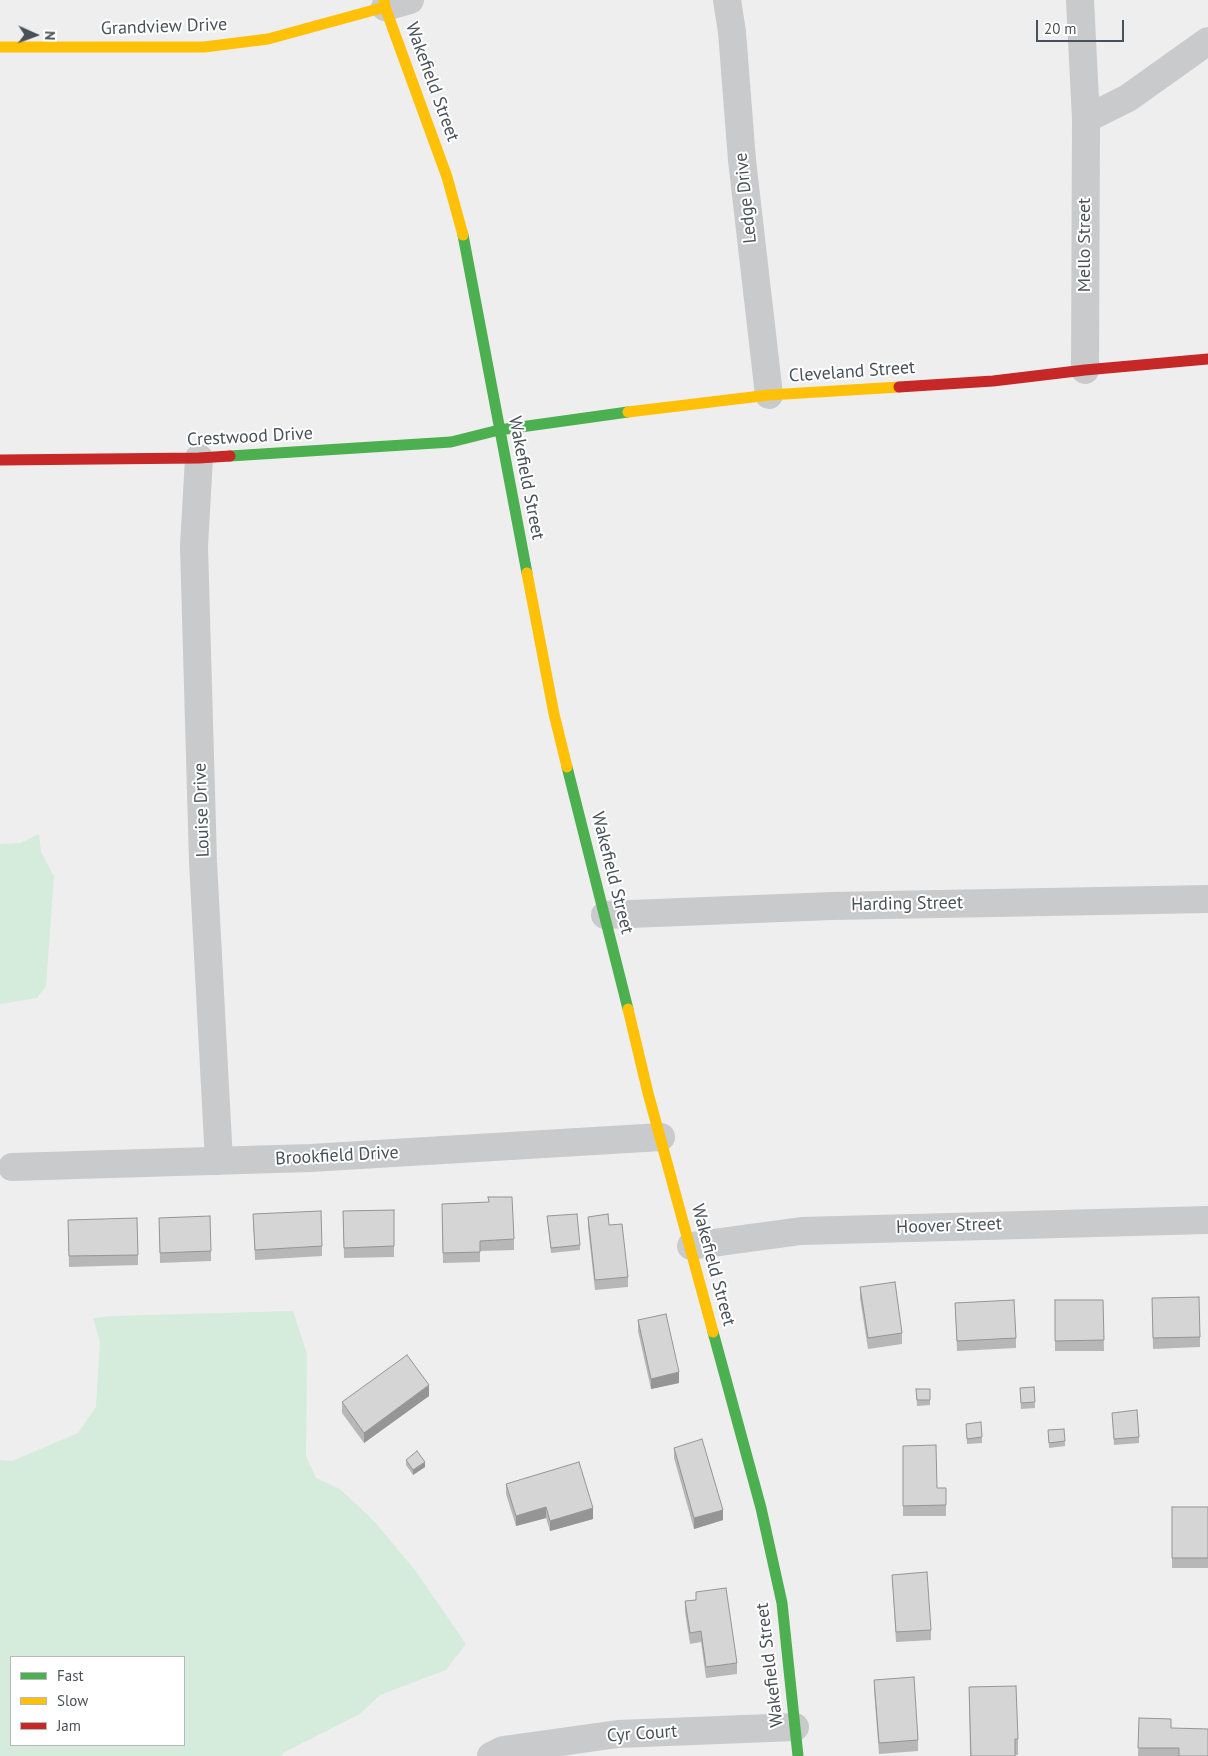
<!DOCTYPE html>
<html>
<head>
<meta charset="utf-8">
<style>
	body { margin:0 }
	#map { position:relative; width:1208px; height:1756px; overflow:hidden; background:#efeeee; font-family:"PT Sans",sans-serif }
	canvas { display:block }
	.legend { position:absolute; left:10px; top:1656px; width:175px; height:90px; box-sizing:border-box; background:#fff; border:1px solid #b6b9bc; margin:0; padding:6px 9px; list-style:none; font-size:15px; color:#485158 }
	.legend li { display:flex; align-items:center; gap:10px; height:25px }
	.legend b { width:25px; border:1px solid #b6b9bc }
	.north { position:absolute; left:10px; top:10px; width:50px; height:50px; -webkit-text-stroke:4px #fff; paint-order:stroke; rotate:92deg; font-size:14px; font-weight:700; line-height:20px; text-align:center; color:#485158 }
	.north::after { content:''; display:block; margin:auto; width:18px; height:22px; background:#485158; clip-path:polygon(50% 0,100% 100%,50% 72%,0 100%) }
	.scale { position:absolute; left:1036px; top:20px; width:88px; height:22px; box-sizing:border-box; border:2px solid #485158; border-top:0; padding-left:6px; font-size:15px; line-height:18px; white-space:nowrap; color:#485158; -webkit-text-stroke:4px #fff; paint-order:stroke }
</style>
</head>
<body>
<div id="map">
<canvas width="1208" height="1756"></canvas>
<ul class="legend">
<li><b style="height:6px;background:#4caf50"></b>Fast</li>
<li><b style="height:6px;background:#ffc107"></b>Slow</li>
<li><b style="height:6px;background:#c62828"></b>Jam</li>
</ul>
<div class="north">N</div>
<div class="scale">20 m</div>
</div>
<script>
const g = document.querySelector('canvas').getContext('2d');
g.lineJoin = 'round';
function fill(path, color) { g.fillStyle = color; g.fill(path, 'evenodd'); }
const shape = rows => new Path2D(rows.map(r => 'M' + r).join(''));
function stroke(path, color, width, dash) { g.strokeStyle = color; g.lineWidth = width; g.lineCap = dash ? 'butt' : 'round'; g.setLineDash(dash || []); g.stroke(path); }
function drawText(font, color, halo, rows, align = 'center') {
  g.font = font + ' "PT Sans",sans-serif'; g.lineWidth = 4; g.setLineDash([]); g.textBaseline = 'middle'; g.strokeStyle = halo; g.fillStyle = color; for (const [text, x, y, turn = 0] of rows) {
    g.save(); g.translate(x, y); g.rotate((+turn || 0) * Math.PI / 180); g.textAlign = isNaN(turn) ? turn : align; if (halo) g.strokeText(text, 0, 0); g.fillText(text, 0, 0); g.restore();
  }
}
fill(shape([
	[39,834,41,852,54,876,46,986,37,998,0,1004,0,844,20,843],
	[293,1311,307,1354,306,1456,316,1478,340,1489,374,1521,415,1570,466,1644,446,1670,380,1695,360,1714,283,1753,281,1756,0,1756,0,1460,12,1461,78,1433,96,1407,100,1342,93,1318,112,1316],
	[184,1657,184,1745,11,1745,11,1657]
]), '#d5ebdc');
stroke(shape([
	[727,0,732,32,742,160,769,395],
	[1080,0,1086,119,1085,370],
	[385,7,410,0],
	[1086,119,1128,98,1208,41],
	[199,458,194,546,203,862,219,1161],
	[605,915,832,906,1208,899],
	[12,1167,310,1158,661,1137],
	[691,1246,801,1231,1208,1220],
	[491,1756,503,1750,618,1734,795,1727]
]), '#c9cacc', 28);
stroke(shape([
	[463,235,527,573],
	[230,456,451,442,499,430,628,412],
	[567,767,628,1009],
	[713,1332,761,1508,782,1603,798,1756]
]), '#4caf50', 11);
stroke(shape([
	[384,0,385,7,447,177,463,235],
	[0,47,204,47,268,39,385,7],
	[628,412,769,395,899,387],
	[527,573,554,714,567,767],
	[628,1009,648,1093,713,1332]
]), '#ffc107', 11);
stroke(shape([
	[899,387,993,381,1085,370,1208,359],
	[0,460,199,458,230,456]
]), '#c62828', 11);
fill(shape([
	[394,1210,394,1257,344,1258,343,1211],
	[253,1214,322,1246,322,1256,255,1260],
	[442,1214,514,1239,514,1250,480,1251,480,1262,443,1263],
	[547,1216,580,1245,580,1250,551,1253],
	[588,1217,609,1225,628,1277,628,1287,595,1290,588,1227],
	[159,1218,211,1251,211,1261,160,1263],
	[68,1220,138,1255,138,1265,69,1267],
	[860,1287,902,1333,902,1344,868,1349,860,1298],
	[1152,1298,1200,1337,1200,1347,1153,1349],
	[1055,1300,1103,1300,1104,1351,1055,1351],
	[955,1303,1016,1338,1016,1348,957,1351],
	[638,1320,679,1383,651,1389,638,1331],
	[1034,1387,1035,1408,1021,1409,1020,1388],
	[916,1389,930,1389,930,1405,917,1406],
	[429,1396,364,1443,342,1413,342,1402],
	[1112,1413,1139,1437,1139,1443,1114,1445],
	[966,1424,982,1437,982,1443,967,1444],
	[1048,1430,1065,1441,1065,1446,1049,1448],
	[903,1446,937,1488,946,1488,946,1516,903,1516],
	[674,1448,723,1520,694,1529,674,1458],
	[406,1460,425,1467,413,1475,406,1465],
	[506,1484,593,1519,550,1531,546,1518,516,1526,506,1494],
	[1172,1507,1208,1507,1208,1568,1172,1568],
	[892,1575,931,1630,931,1640,896,1642],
	[696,1592,737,1663,737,1674,706,1678,701,1642,690,1644,685,1612,685,1601,696,1600],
	[874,1680,918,1740,918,1751,879,1754,874,1690],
	[969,1687,1018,1739,1018,1755,1015,1755,1015,1756,970,1756],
	[1139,1718,1171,1728,1208,1756,1138,1756]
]), '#b7b7b8');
fill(shape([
	[679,1372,679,1383,651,1389,651,1379],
	[429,1385,429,1396,364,1443,364,1433],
	[425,1462,425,1467,413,1475,413,1470],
	[546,1507,546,1518,516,1526,516,1516],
	[593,1508,593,1519,550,1531,550,1521],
	[723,1510,723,1520,694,1529,694,1518]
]), '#959596');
const building = shape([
	[488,1197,512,1197,514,1239,480,1241,480,1252,443,1253,442,1204,489,1202,488,1197],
	[394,1210,394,1246,344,1248,343,1211,394,1210],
	[321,1211,322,1246,255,1250,253,1214,321,1211],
	[577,1214,580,1245,551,1248,547,1216,577,1214],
	[608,1214,609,1225,622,1224,628,1277,595,1280,588,1217,608,1214],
	[210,1216,211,1251,160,1253,159,1218,210,1216],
	[137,1218,138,1255,69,1256,68,1220,137,1218],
	[895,1282,902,1333,868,1338,860,1287,895,1282],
	[1199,1297,1200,1337,1153,1338,1152,1298,1199,1297],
	[1014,1300,1016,1338,957,1341,955,1303,1014,1300],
	[1055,1300,1103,1300,1104,1340,1055,1341,1055,1300],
	[666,1314,679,1372,651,1379,638,1320,666,1314],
	[407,1355,429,1385,364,1433,342,1402,407,1355],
	[1034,1387,1035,1402,1021,1403,1020,1388,1034,1387],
	[916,1389,930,1389,930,1400,917,1400,916,1389],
	[1137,1410,1139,1437,1114,1439,1112,1413,1137,1410],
	[981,1422,982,1437,967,1439,966,1424,981,1422],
	[1064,1429,1065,1441,1049,1443,1048,1430,1064,1429],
	[702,1439,723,1510,694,1518,674,1448,702,1439],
	[936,1445,937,1488,946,1488,946,1505,903,1506,903,1446,936,1445],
	[417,1451,425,1462,413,1470,406,1460,417,1451],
	[579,1462,593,1508,550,1521,546,1507,516,1516,506,1484,579,1462],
	[1172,1507,1208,1507,1208,1558,1172,1558,1172,1507],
	[927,1572,931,1630,896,1632,892,1575,927,1572],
	[726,1588,737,1663,706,1667,701,1631,690,1633,685,1601,696,1600,696,1592,726,1588],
	[914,1677,918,1740,879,1743,874,1680,914,1677],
	[1016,1686,1018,1739,1015,1739,1015,1756,971,1756,969,1687,1016,1686],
	[1139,1718,1171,1719,1171,1728,1208,1729,1208,1756,1179,1756,1179,1748,1138,1748,1139,1718]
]);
fill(building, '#d5d5d6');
stroke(building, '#959596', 1);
drawText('18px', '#485158', '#fff', [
	["Grandview Drive",164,27,-2],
	["Wakefield Street",432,82,70],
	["Ledge Drive",746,198,-96],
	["Mello Street",1085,245,-90],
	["Cleveland Street",852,372,-4],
	["Crestwood Drive",250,437,-3],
	["Wakefield Street",526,478,79],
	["Louise Drive",202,810,-92],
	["Wakefield Street",612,873,76],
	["Harding Street",907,904,-1],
	["Brookfield Drive",337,1156,-3],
	["Hoover Street",949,1226,-2],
	["Wakefield Street",713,1265,75],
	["Wakefield Street",770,1665,-97],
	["Cyr Court",642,1734,-4]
]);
</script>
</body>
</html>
